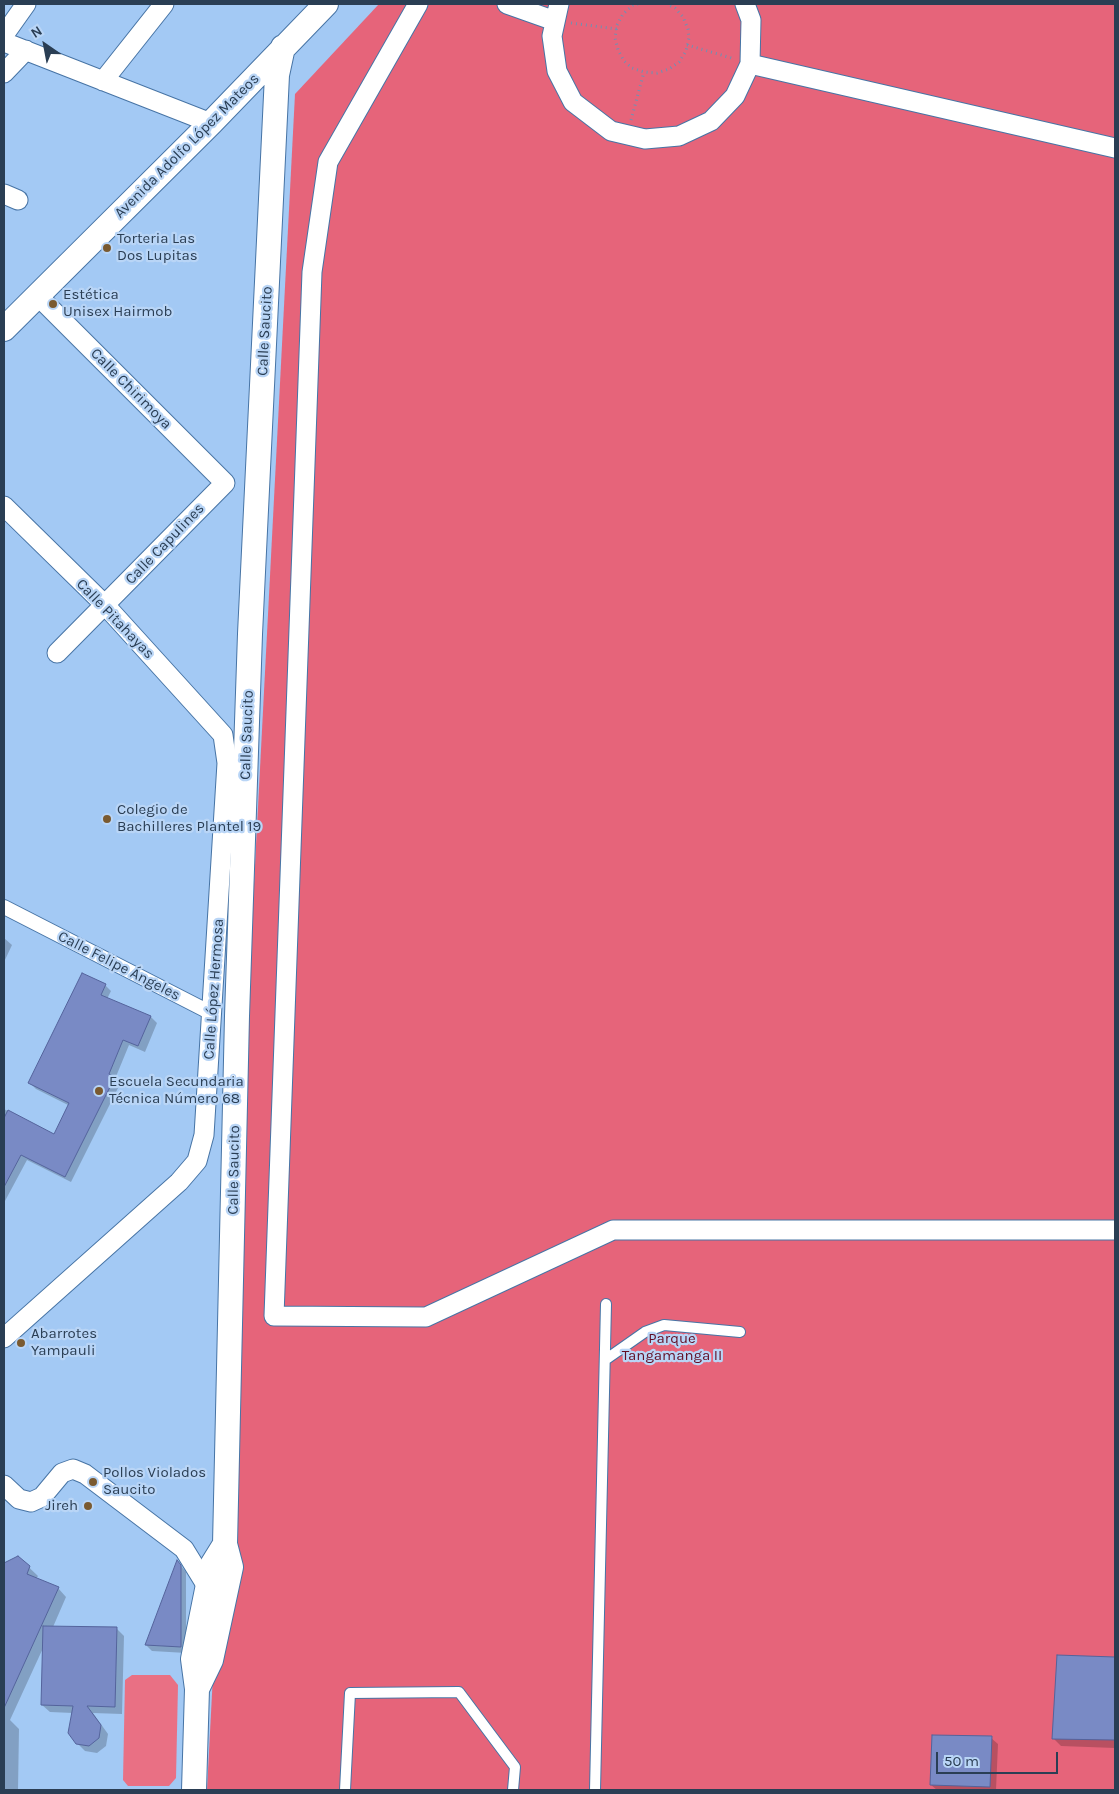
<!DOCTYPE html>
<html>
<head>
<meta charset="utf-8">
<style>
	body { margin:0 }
	#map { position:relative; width:1119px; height:1794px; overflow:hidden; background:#a3c9f4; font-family:Karla,sans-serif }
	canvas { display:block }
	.frame { position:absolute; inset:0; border:5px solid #2a3e54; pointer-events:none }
	.north { position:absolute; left:20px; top:20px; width:50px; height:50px; -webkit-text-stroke:4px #b9d5f6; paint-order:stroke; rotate:327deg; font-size:14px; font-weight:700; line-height:20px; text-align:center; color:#2a3e54 }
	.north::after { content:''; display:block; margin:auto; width:18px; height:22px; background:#2a3e54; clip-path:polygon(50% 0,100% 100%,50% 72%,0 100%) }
	.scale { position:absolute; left:936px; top:1752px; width:122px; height:22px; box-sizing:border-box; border:2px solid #2a3e54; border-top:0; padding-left:6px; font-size:15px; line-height:18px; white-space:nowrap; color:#2a3e54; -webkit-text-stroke:4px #b9d5f6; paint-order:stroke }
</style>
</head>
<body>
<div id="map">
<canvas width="1119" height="1794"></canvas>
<div class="frame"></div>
<div class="north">N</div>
<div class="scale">50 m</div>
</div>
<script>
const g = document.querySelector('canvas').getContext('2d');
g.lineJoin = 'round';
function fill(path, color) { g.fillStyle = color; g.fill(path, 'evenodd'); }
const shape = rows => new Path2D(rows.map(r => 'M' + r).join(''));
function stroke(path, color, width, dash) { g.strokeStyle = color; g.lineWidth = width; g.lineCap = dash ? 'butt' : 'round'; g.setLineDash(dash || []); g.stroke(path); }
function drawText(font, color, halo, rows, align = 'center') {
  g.font = font + ' Karla,sans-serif'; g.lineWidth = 4.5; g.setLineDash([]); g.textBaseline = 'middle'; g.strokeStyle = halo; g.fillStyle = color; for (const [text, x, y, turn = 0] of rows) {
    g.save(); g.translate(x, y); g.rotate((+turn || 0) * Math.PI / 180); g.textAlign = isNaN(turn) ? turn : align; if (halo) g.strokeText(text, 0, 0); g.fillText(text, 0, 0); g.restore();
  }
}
fill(shape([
	[132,1675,170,1675,178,1685,176,1778,169,1786,128,1786,123,1780,125,1680]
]), '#e97084');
fill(shape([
	[379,4,1115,4,1115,1790,207,1790,295,94]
]), '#e6647a');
fill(shape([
	[4,938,12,945,4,962],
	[105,985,111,991,107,999,151,1017,157,1023,145,1052,129,1045,115,1079,120,1084,71,1182,27,1160,5,1201,4,1200,4,1109,54,1136,70,1106,36,1089,30,1083],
	[18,1557,38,1576,36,1579,58,1588,66,1597,53,1627,116,1628,124,1636,122,1714,93,1713,108,1734,106,1746,97,1753,85,1751,77,1743,73,1713,50,1712,42,1705,44,1646,10,1720,19,1729,18,1790,4,1790,4,1564],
	[178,1562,186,1572,186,1653,152,1651,146,1645],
	[1058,1657,1115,1658,1115,1748,1061,1746,1053,1738],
	[991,1738,998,1744,996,1790,937,1790,931,1785]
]), '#0003');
const building = shape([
	[82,973,106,984,101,995,151,1016,138,1046,123,1040,109,1074,115,1077,65,1177,21,1155,4,1187,4,1118,8,1110,54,1134,69,1103,28,1083,82,973],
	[18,1556,30,1566,27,1574,59,1587,4,1708,4,1563,18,1556],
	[177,1560,181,1565,181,1647,145,1645,177,1560],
	[43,1626,117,1627,115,1707,87,1706,101,1725,99,1738,89,1746,76,1744,68,1733,73,1706,41,1705,43,1626],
	[1057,1655,1115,1657,1115,1740,1052,1739,1057,1655],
	[932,1735,992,1736,990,1787,930,1785,932,1735]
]);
fill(building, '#798ac5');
stroke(building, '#54639b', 1);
const service = shape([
	[605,1360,645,1332,664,1325,740,1332],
	[345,1790,350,1693,459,1692,515,1767,513,1790],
	[595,1790,606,1304]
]);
const pedestrian = shape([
	[4,907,213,1014]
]);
const minor = shape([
	[418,4,328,162,312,272,274,1316,426,1317,613,1230,1115,1230],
	[507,4,555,21],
	[559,4,552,36,557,71,573,102,611,131,645,139,679,136,711,121,735,96,750,64,751,20,745,4],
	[4,35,26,4],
	[4,42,211,123],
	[750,64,1115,148],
	[4,73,26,50],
	[103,81,164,4],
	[4,194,18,200],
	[38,296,225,483,57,653],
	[4,506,105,605,223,735,227,763,204,1135,197,1161,179,1182,4,1338],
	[4,1485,19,1499,31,1502,42,1497,62,1473,73,1469,85,1474,184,1549,208,1588,210,1595]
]);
const tertiary = shape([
	[4,329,211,123,326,4],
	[197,1689,211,1660,231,1567,225,1544,237,1016,250,634,277,75,283,47],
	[194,1790,197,1689,193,1659,212,1565,225,1544]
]);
stroke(service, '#4774a5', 12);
stroke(pedestrian, '#4774a5', 16);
stroke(minor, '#4774a5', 21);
stroke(tertiary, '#4774a5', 26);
stroke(shape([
	[638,4,633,5,623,14,617,25,615,38,618,50,624,61,632,68,644,72,657,73,669,69,679,62,686,51,689,38,688,29,683,17,675,8,667,4],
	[571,23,617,29],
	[687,45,735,59],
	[631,120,644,72]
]), '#7190b2', 3, [1, 4]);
stroke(service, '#fff', 10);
stroke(pedestrian, '#fff', 14);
stroke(minor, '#fff', 19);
stroke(tertiary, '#fff', 24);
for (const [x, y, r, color] of [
	[107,248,5,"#7a5a30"],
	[53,304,5,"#7a5a30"],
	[107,819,5,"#7a5a30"],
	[99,1091,5,"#7a5a30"],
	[21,1343,5,"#7a5a30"],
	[93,1482,5,"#7a5a30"],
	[88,1506,5,"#7a5a30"]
]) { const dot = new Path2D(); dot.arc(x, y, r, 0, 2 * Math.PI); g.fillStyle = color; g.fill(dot); stroke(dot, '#b9d5f6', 2); }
drawText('15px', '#2a3e54', '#b9d5f6', [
	["Avenida Adolfo López Mateos",187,146,-45],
	["Calle Saucito",265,331,-87],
	["Calle Chirimoya",131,389,45],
	["Calle Capulines",165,544,-46],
	["Calle Pitahayas",115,619,46],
	["Calle Saucito",247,735,-88],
	["Calle Felipe Ángeles",119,966,27],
	["Calle López Hermosa",214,989,-86],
	["Calle Saucito",234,1170,-89]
]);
drawText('15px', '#2a3e54', '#b9d5f6', [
	["Torteria Las",117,239],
	["Dos Lupitas",117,256],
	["Estética",63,295],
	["Unisex Hairmob",63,312],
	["Colegio de",117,810],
	["Bachilleres Plantel 19",117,827],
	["Escuela Secundaria",109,1082],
	["Técnica Número 68",109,1099],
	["Abarrotes",31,1334],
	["Yampauli",31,1351],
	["Pollos Violados",103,1473],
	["Saucito",103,1490],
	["Jireh",78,1506,"right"]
], 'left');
drawText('15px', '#620e25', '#b9d5f6', [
	["Parque",672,1339],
	["Tangamanga II",672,1356]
]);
</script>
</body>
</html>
